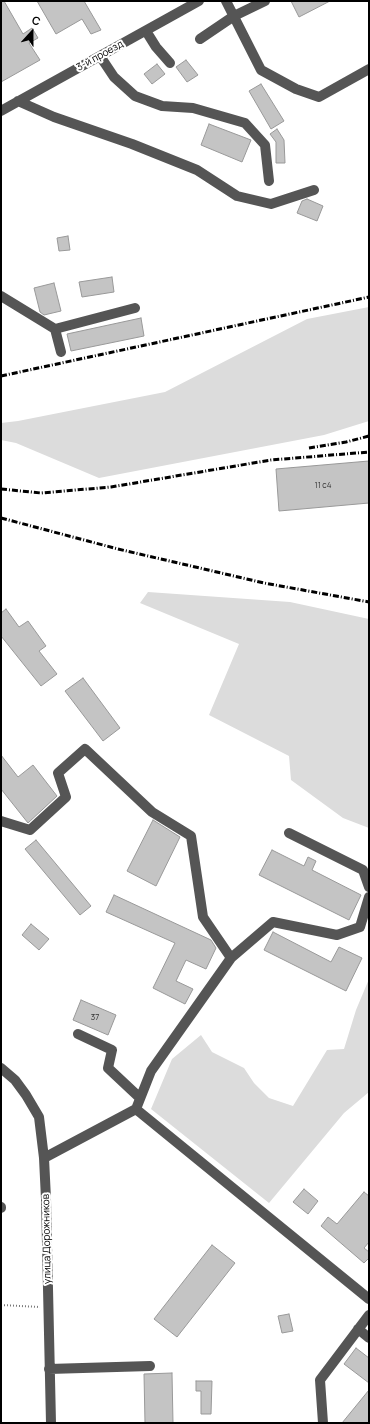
<!DOCTYPE html>
<html>
<head>
<meta charset="utf-8">
<style>
	body { margin:0 }
	#map { position:relative; width:370px; height:1424px; overflow:hidden; background:#fff; font-family:Manrope,sans-serif }
	canvas { display:block }
	.frame { position:absolute; inset:0; border:2px solid #000; pointer-events:none }
	.north { position:absolute; left:12px; top:12px; width:40px; height:40px; -webkit-text-stroke:3px #fff; paint-order:stroke; rotate:21deg; font-size:11px; font-weight:700; line-height:16px; text-align:center; color:#000 }
	.north::after { content:''; display:block; margin:auto; width:14px; height:18px; background:#000; clip-path:polygon(50% 0,100% 100%,50% 72%,0 100%) }
</style>
</head>
<body>
<div id="map">
<canvas width="370" height="1424"></canvas>
<div class="frame"></div>
<div class="north">С</div>
</div>
<script>
const g = document.querySelector('canvas').getContext('2d');
g.lineJoin = 'round';
function fill(path, color) { g.fillStyle = color; g.fill(path, 'evenodd'); }
const shape = rows => new Path2D(rows.map(r => 'M' + r).join(''));
function stroke(path, color, width, dash) { g.strokeStyle = color; g.lineWidth = width; g.lineCap = dash ? 'butt' : 'round'; g.setLineDash(dash || []); g.stroke(path); }
function drawText(font, color, halo, rows, align = 'center') {
  g.font = font + ' Manrope,sans-serif'; g.lineWidth = 4; g.setLineDash([]); g.textBaseline = 'middle'; g.strokeStyle = halo; g.fillStyle = color; for (const [text, x, y, turn = 0] of rows) {
    g.save(); g.translate(x, y); g.rotate((+turn || 0) * Math.PI / 180); g.textAlign = isNaN(turn) ? turn : align; if (halo) g.strokeText(text, 0, 0); g.fillText(text, 0, 0); g.restore();
  }
}
fill(shape([
	[369,307,369,421,324,435,99,478,16,443,1,440,1,423,18,421,165,392,307,319],
	[148,592,290,602,369,619,369,828,343,818,291,780,289,756,209,715,239,644,140,603],
	[369,979,369,1092,344,1113,269,1203,151,1109,172,1059,201,1035,212,1052,244,1068,254,1083,269,1098,293,1106,327,1050,344,1049,356,1010]
]), '#dcdcdc');
const building = shape([
	[1,1,4,1,23,34,32,28,38,38,29,43,40,60,1,82,1,1],
	[37,1,84,1,101,30,91,34,82,19,56,34,37,1],
	[291,1,330,1,299,17,291,1],
	[186,60,198,75,187,82,176,67,186,60],
	[157,64,165,74,152,84,144,74,157,64],
	[261,84,284,121,271,129,249,91,261,84],
	[209,124,251,140,242,162,201,145,209,124],
	[277,129,284,140,285,163,276,163,276,142,270,134,277,129],
	[307,199,323,206,317,221,297,213,302,201,307,199],
	[68,236,70,250,59,251,57,238,68,236],
	[112,277,114,292,82,297,79,282,112,277],
	[54,283,61,311,44,315,40,312,34,288,54,283],
	[141,318,144,336,71,351,67,334,141,318],
	[369,461,369,503,279,511,276,469,369,461],
	[6,609,19,627,28,621,46,646,39,651,57,674,41,686,1,636,1,613,6,609],
	[83,678,120,728,103,741,65,691,83,678],
	[1,755,18,777,33,765,57,796,28,823,1,789,1,755],
	[153,820,180,837,156,886,127,871,153,820],
	[36,840,91,906,80,915,25,849,36,840],
	[272,850,304,866,308,857,316,861,312,870,361,895,349,920,259,875,272,850],
	[114,895,211,940,216,948,206,969,186,960,176,981,193,989,185,1004,153,988,175,943,106,912,114,895],
	[31,924,49,939,39,950,22,935,31,924],
	[273,932,331,962,339,947,362,958,346,991,264,950,273,932],
	[81,1000,116,1015,108,1035,73,1020,81,1000],
	[304,1189,318,1201,308,1214,293,1202,304,1189],
	[364,1192,369,1196,369,1242,364,1248,369,1252,369,1258,364,1263,321,1226,328,1217,337,1224,364,1192],
	[212,1245,235,1263,177,1337,154,1319,212,1245],
	[289,1314,293,1331,282,1333,278,1316,289,1314],
	[356,1348,369,1358,369,1383,344,1364,356,1348],
	[172,1373,173,1423,145,1423,144,1374,172,1373],
	[196,1381,212,1381,211,1414,201,1414,201,1391,196,1391,196,1381],
	[369,1390,369,1423,342,1423,369,1390]
]);
fill(building, '#c4c4c4');
stroke(building, '#999', 1);
stroke(shape([
	[1,1305,40,1307]
]), '#777', 2, [1, 2]);
stroke(shape([
	[226,1,261,70,296,89,319,97,369,69],
	[146,31,156,47,170,63],
	[200,39,234,16,265,1],
	[100,56,114,77,135,96,162,106,193,108,245,123,265,145,269,181],
	[18,101,54,117,132,144,197,170,237,196,271,204,314,190],
	[1,111,199,1],
	[1,296,55,329,61,352],
	[55,329,135,308],
	[1,821,30,830,66,797,58,773,85,749,152,812,191,836,203,917,231,958,151,1071,136,1109],
	[289,833,363,870,369,887],
	[231,958,273,922,337,935,360,927,369,897],
	[78,1034,112,1050,108,1068,140,1098],
	[1,1068,15,1080,26,1095,39,1117,44,1158,46,1199,51,1423],
	[44,1158,136,1109,369,1299],
	[1,1207,1,1208],
	[358,1329,369,1338],
	[49,1369,150,1366],
	[323,1423,320,1380,369,1315]
]), '#555', 10);
stroke(shape([
	[1,376,369,297],
	[309,448,346,442,369,436],
	[1,489,41,493,111,487,271,460,369,452],
	[1,518,118,549,264,583,369,602]
]), '#000', 3, [6, 2, 1, 2]);
drawText('8px', '#313131', null, [
	["11 с4",323,486],
	["37",95,1018]
]);
drawText('10px', '#000', '#fff', [
	["3-й проезд",100,56,-29],
	["улица Дорожников",47,1239,-91]
]);
</script>
</body>
</html>
